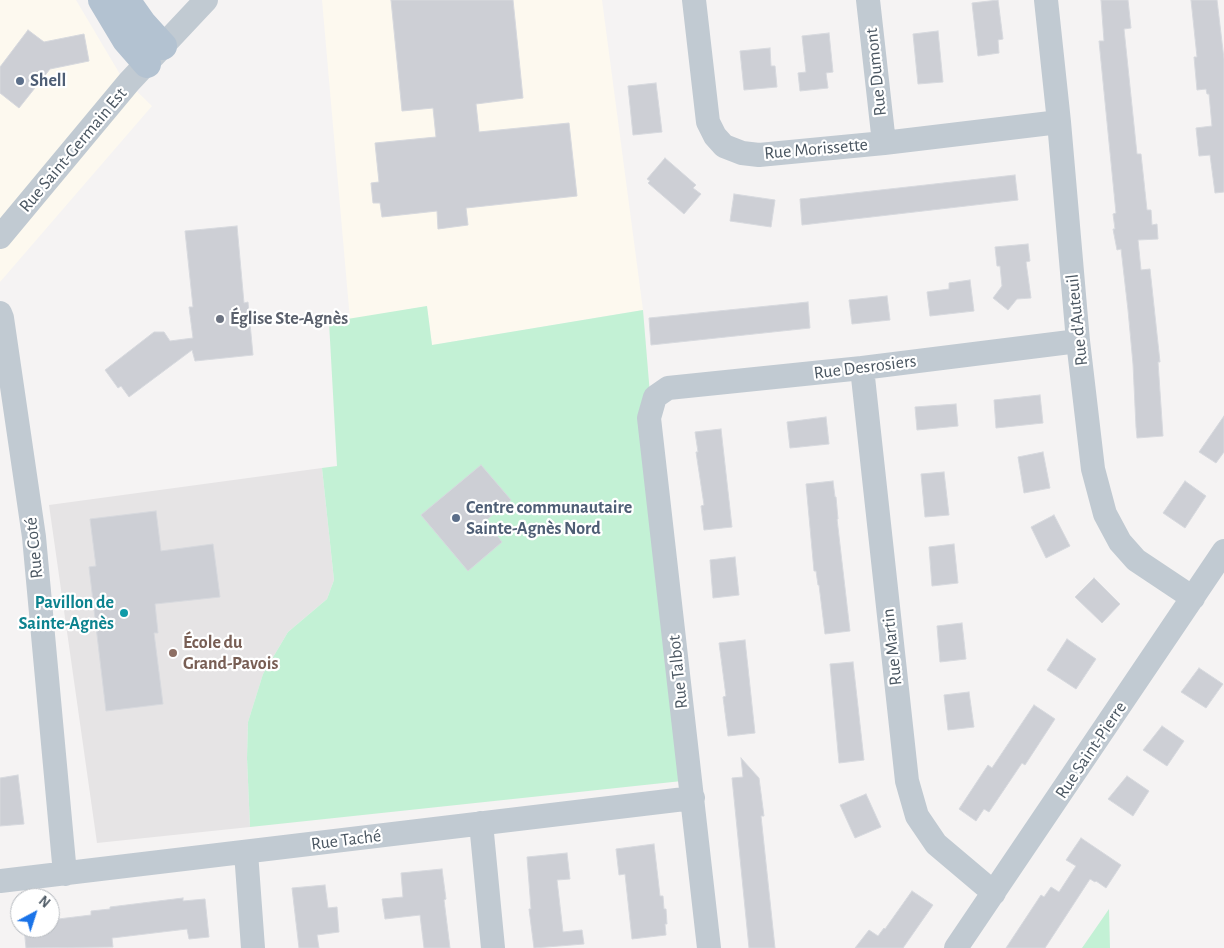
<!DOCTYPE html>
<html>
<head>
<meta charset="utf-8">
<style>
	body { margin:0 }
	#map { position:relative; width:1224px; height:948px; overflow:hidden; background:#f5f3f3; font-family:"Alegreya Sans",sans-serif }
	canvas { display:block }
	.north { position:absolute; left:10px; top:888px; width:50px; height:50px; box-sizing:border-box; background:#fff; border:1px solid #b7bbc0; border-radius:50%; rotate:40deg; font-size:14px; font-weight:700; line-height:20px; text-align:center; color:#4a5661 }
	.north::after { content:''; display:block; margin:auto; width:18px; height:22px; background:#1a73e8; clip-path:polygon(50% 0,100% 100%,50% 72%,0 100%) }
</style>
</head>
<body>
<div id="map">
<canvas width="1224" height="948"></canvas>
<div class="north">N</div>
</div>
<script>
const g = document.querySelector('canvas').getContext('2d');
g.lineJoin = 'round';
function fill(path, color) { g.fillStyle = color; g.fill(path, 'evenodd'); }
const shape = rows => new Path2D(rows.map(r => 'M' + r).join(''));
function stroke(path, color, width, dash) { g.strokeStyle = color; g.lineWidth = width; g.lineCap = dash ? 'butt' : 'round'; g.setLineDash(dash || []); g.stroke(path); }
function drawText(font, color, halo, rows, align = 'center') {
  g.font = font + ' "Alegreya Sans",sans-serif'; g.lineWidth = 4.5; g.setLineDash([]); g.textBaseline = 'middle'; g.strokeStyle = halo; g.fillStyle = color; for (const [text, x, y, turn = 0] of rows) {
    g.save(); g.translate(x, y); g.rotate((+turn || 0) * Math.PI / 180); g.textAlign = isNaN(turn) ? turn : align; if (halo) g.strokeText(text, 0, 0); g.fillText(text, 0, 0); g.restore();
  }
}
fill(shape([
	[0,0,76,0,121,76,152,106,0,282],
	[322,0,602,0,643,310,432,345,427,306,350,320]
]), '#fdf9ef');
fill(shape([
	[322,468,334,580,327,599,288,632,263,674,248,722,247,758,250,827,97,843,49,505]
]), '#e6e4e5');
fill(shape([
	[427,306,432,345,643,310,682,781,250,827,247,758,248,722,263,674,288,632,327,599,334,580,322,468,337,466,329,322],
	[1109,909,1110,948,1082,948]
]), '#c3f1d5');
const building = shape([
	[391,0,513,0,523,98,476,104,479,132,569,123,577,196,466,208,468,225,438,229,437,211,382,217,380,203,373,203,371,183,379,182,375,143,436,137,433,108,402,111,391,0],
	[998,0,1003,39,998,40,999,53,978,56,972,3,998,0],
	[1101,0,1128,0,1131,28,1124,29,1137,154,1141,154,1147,210,1151,210,1152,225,1157,224,1158,239,1138,240,1141,270,1150,269,1160,362,1158,362,1163,436,1137,438,1136,427,1133,364,1128,310,1121,249,1117,250,1113,229,1115,229,1113,214,1116,213,1099,41,1104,41,1101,0],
	[1191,0,1217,0,1224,59,1224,192,1215,193,1210,155,1199,156,1196,128,1212,126,1209,94,1207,94,1206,89,1197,90,1194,57,1197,57,1191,0],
	[28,30,44,42,84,34,89,61,50,69,19,108,0,93,0,67,28,30],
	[938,31,943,82,918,84,913,34,938,31],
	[829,33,833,72,826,73,828,88,800,91,798,73,806,72,802,36,829,33],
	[770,48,771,66,775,66,777,87,744,90,740,51,770,48],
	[656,83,662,132,633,135,628,86,656,83],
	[665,158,696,185,693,188,701,194,684,214,648,183,650,181,647,179,665,158],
	[1015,175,1018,200,802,225,800,199,1015,175],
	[734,194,775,200,771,227,730,221,734,194],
	[237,226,244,303,248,302,253,355,195,361,192,350,129,397,121,386,118,388,105,370,154,332,164,332,170,341,193,338,189,307,193,307,185,231,237,226],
	[1028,244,1030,261,1026,262,1031,298,1017,299,1008,310,993,298,1002,286,1000,266,997,266,995,247,1028,244],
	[970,280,974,311,930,316,927,292,949,289,949,283,970,280],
	[887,296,890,320,852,324,849,300,887,296],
	[808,302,810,328,651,345,649,318,808,302],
	[1040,395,1043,423,996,428,994,400,1040,395],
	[956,404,958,426,917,430,915,407,956,404],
	[1224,416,1224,452,1216,463,1199,452,1224,416],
	[826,417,829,444,790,448,787,422,826,417],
	[721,429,732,527,704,530,701,506,704,505,696,452,698,452,695,432,721,429],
	[1043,452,1050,488,1024,493,1018,457,1043,452],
	[481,465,511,500,485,521,502,542,468,571,421,515,481,465],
	[944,472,949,515,925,517,921,474,944,472],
	[833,481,835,497,836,497,838,519,837,519,850,631,825,634,819,585,818,585,816,571,814,571,806,484,833,481],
	[1185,481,1206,496,1185,528,1163,513,1185,481],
	[156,511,161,551,213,544,220,597,155,604,158,633,154,633,163,704,106,711,89,567,96,566,90,519,156,511],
	[1054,515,1070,546,1046,558,1031,527,1054,515],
	[954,544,958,583,932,586,929,547,954,544],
	[735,557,739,595,713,598,710,560,735,557],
	[1094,578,1120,604,1102,623,1075,597,1094,578],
	[962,623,966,659,940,662,937,626,962,623],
	[1067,639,1096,659,1076,689,1047,670,1067,639],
	[745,640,755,733,728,736,723,697,726,696,719,643,745,640],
	[853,662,864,760,839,763,830,664,853,662],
	[1199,668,1223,684,1206,708,1181,692,1199,668],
	[969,692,974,727,948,730,944,695,969,692],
	[1034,705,1055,719,1025,765,1022,763,989,812,984,809,976,821,959,809,988,765,992,768,1034,705],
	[1162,726,1184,741,1167,766,1143,750,1162,726],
	[741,758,759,778,764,816,761,816,775,948,749,948,732,778,743,777,741,758],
	[18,775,24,824,0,826,0,778,18,775],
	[1127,776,1149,791,1133,816,1108,799,1127,776],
	[866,794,881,827,855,838,840,805,866,794],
	[1081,838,1121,865,1106,888,1096,881,1095,882,1090,879,1045,948,1006,948,1041,895,1044,897,1051,887,1059,892,1076,866,1066,860,1081,838],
	[654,844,660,896,663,896,664,909,666,909,667,924,665,924,666,935,632,939,625,874,619,875,616,849,654,844],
	[567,853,570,879,557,880,563,932,582,930,584,944,534,948,529,909,531,909,527,857,567,853],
	[442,869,446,899,444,900,450,948,424,948,420,915,385,919,382,899,403,897,401,873,442,869],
	[325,885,328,908,337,907,339,932,317,935,319,948,299,948,292,888,325,885],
	[912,891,933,905,903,948,855,948,869,930,878,936,884,928,885,929,912,891],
	[183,898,183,901,205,899,209,937,189,939,187,929,112,938,113,947,26,948,24,928,50,928,50,920,91,915,91,911,110,909,110,907,183,898]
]);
fill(building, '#cdcfd5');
stroke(building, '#d7d9de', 1);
stroke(shape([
	[694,0,708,122,715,136,724,146,742,153,759,155,884,143,1059,122],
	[868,0,884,143],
	[1046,0,1059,122,1078,341,1093,469,1105,514,1120,542,1136,560,1193,598],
	[0,237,129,82,206,0],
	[0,313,2,318,34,537,65,874],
	[862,368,907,781,917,816,936,844,994,893],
	[481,823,493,948],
	[246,852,253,948],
	[0,881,693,798],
	[709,948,649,418,655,397,668,388,862,368,1078,341],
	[956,948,1224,551]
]), '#c1cad2', 24);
stroke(shape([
	[102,0,126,40,147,64],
	[126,0,143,24,163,46]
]), '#b3c2d1', 28);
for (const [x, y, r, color] of [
	[20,81,5,"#5c6f8a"],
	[220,319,5,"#6b7280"],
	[456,518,5,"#5c6f8a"],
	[124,613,5,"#0f9aa8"],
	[173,653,5,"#8d6e63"]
]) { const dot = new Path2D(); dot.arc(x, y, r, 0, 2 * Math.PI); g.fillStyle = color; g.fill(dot); stroke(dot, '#fff', 2); }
drawText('18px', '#4a5661', '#fff', [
	["Rue Dumont",876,72,-96],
	["Rue Morissette",816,149,-5],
	["Rue Saint-Germain Est",73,150,-50],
	["Rue d'Auteuil",1077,320,-96],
	["Rue Desrosiers",865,367,-7],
	["Rue Coté",34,548,-96],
	["Rue Martin",892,647,-96],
	["Rue Talbot",678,672,-96],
	["Rue Saint-Pierre",1091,750,-56],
	["Rue Taché",346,840,-7]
]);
drawText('bold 18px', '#4e5e75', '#fff', [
	["Shell",30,81],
	["Centre communautaire",466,508],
	["Sainte-Agnès Nord",466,529]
], 'left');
drawText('bold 18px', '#5b616d', '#fff', [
	["Église Ste-Agnès",230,319]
], 'left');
drawText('bold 18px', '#0d838f', '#fff', [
	["Pavillon de",114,603],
	["Sainte-Agnès",114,624]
], 'right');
drawText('bold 18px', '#785e54', '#fff', [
	["École du",183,643],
	["Grand-Pavois",183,664]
], 'left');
</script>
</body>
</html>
